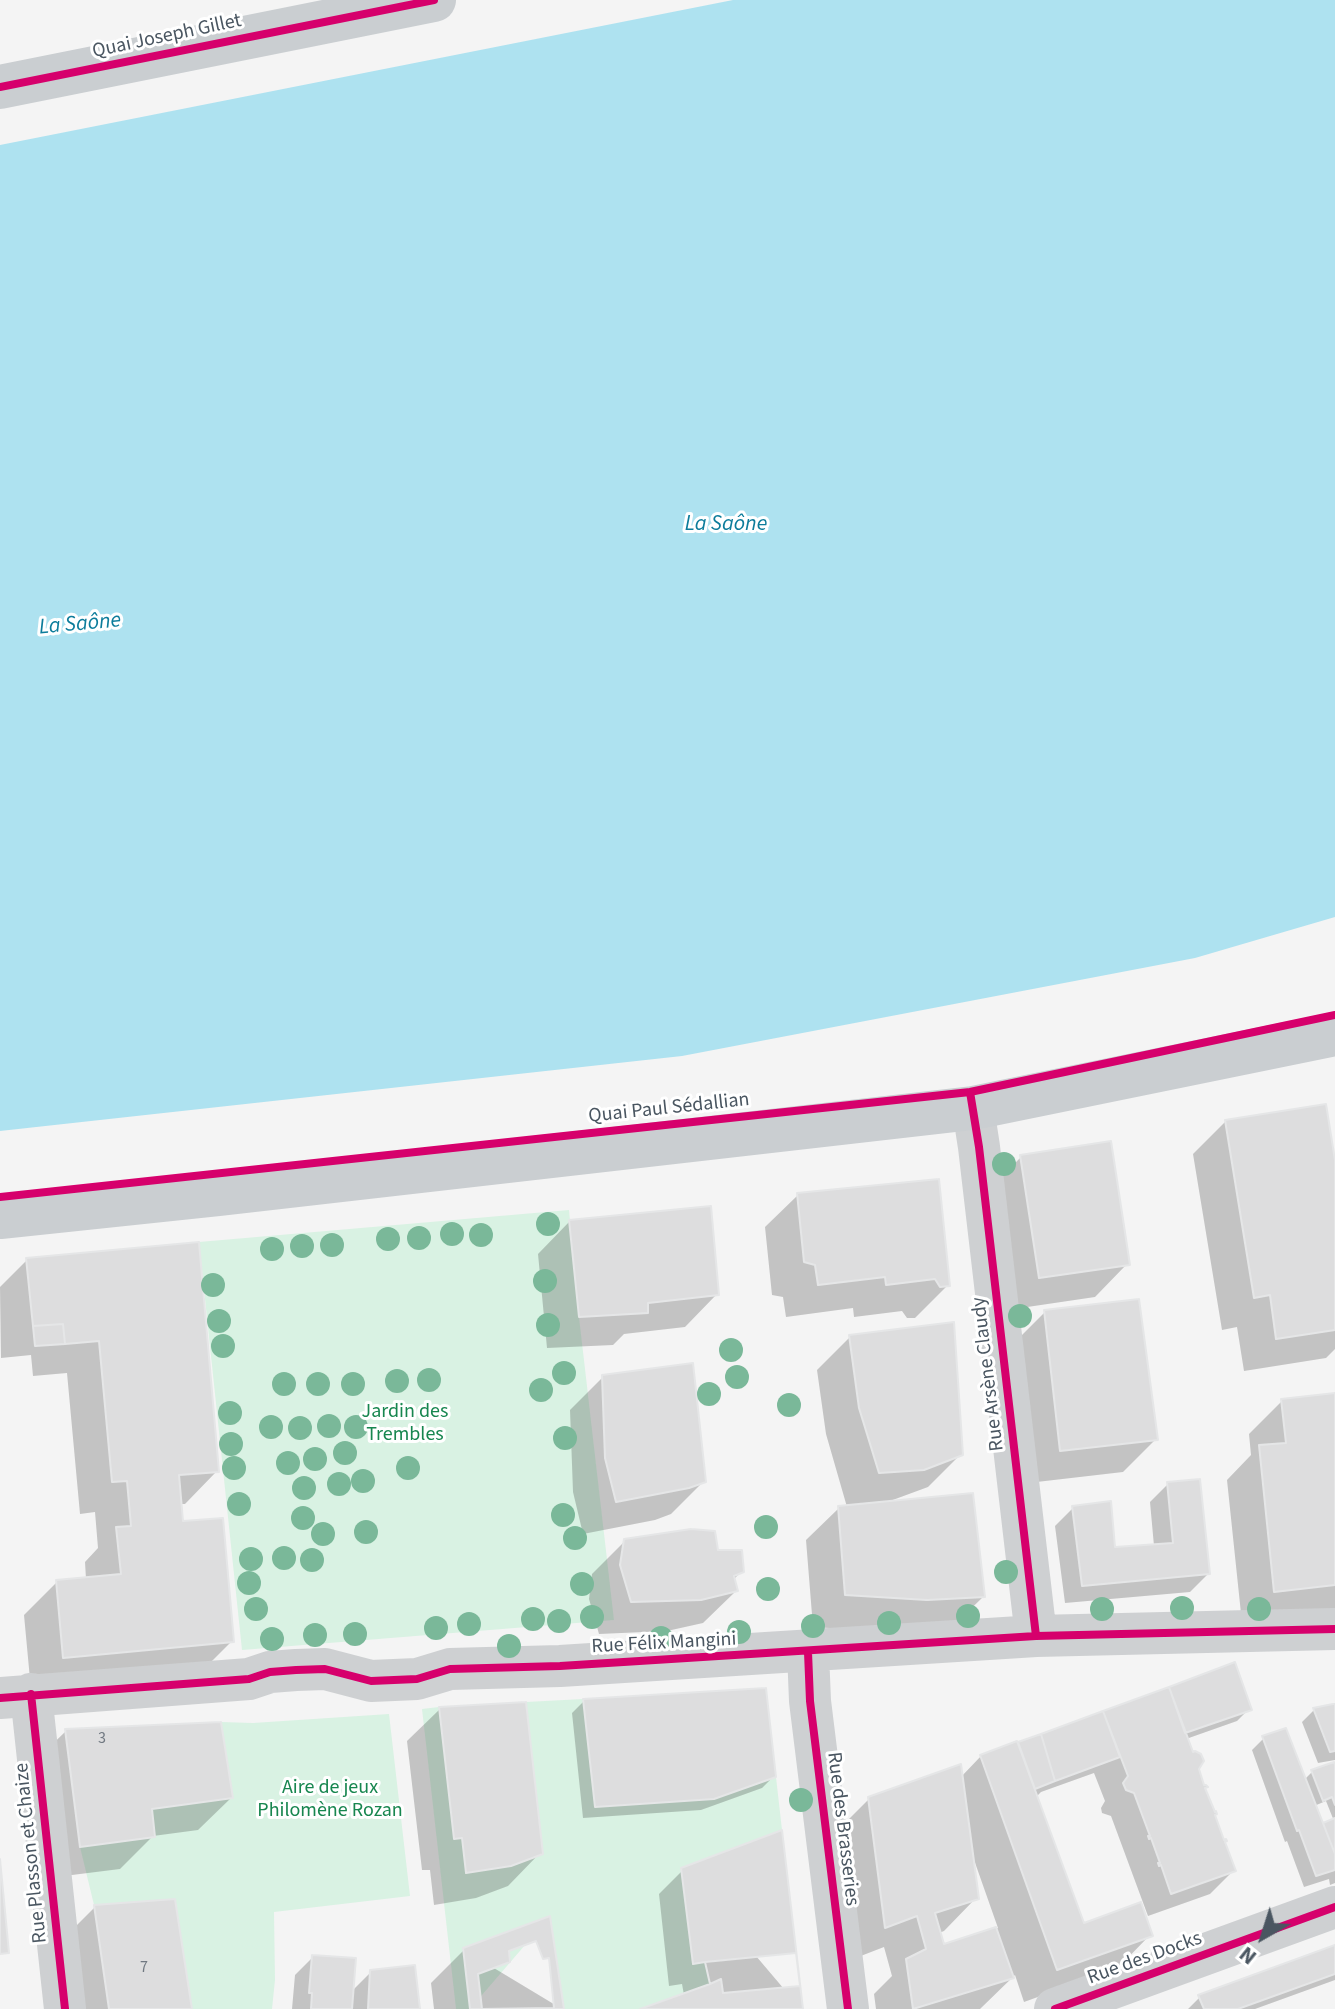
<!DOCTYPE html>
<html>
<head>
<meta charset="utf-8">
<style>
	body { margin:0 }
	#map { position:relative; width:1335px; height:2009px; overflow:hidden; background:#f4f4f4; font-family:"Source Sans 3",sans-serif }
	canvas { display:block }
	.north { position:absolute; left:1223px; top:1897px; width:80px; height:80px; -webkit-text-stroke:6px #fff; paint-order:stroke; rotate:219deg; font-size:22px; font-weight:700; line-height:32px; text-align:center; color:#4a5661 }
	.north::after { content:''; display:block; margin:auto; width:28px; height:36px; background:#4a5661; clip-path:polygon(50% 0,100% 100%,50% 72%,0 100%) }
</style>
</head>
<body>
<div id="map">
<canvas width="1335" height="2009"></canvas>
<div class="north">N</div>
</div>
<script>
const g = document.querySelector('canvas').getContext('2d');
g.lineJoin = 'round';
function fill(path, color) { g.fillStyle = color; g.fill(path, 'evenodd'); }
const shape = rows => new Path2D(rows.map(r => 'M' + r).join(''));
function stroke(path, color, width, dash) { g.strokeStyle = color; g.lineWidth = width; g.lineCap = dash ? 'butt' : 'round'; g.setLineDash(dash || []); g.stroke(path); }
function drawText(font, color, halo, rows, align = 'center') {
  g.font = font + ' "Source Sans 3",sans-serif'; g.lineWidth = 6; g.setLineDash([]); g.textBaseline = 'middle'; g.strokeStyle = halo; g.fillStyle = color; for (const [text, x, y, turn = 0] of rows) {
    g.save(); g.translate(x, y); g.rotate((+turn || 0) * Math.PI / 180); g.textAlign = isNaN(turn) ? turn : align; if (halo) g.strokeText(text, 0, 0); g.fillText(text, 0, 0); g.restore();
  }
}
fill(shape([
	[569,1210,579,1317,614,1620,242,1650,199,1242],
	[583,1699,595,1807,714,1799,776,1777,782,1830,682,1868,692,1963,705,1962,710,1984,640,2009,564,2009,550,1916,470,2009,456,2009,422,1709,439,1707,454,1838,462,1838,466,1873,543,1854,526,1702],
	[389,1714,410,1896,274,1912,275,1980,272,2009,192,2009,175,1899,94,1905,80,1847,154,1837,152,1809,233,1798,221,1722,253,1723]
]), '#d9f2e3');
fill(shape([
	[733,0,1335,0,1335,917,1195,958,682,1056,0,1131,0,145]
]), '#aee2f0');
fill(shape([
	[1226,1121,1335,1173,1335,1349,1326,1358,1244,1371,1237,1327,1222,1330,1193,1154],
	[1021,1157,1127,1264,1095,1297,1007,1310,989,1190],
	[798,1195,948,1285,915,1318,907,1318,902,1311,854,1317,853,1308,786,1317,783,1297,772,1295,765,1227],
	[570,1221,717,1294,685,1327,624,1334,613,1345,547,1348,538,1254],
	[27,1260,217,1471,185,1504,180,1504,181,1523,232,1641,199,1674,31,1690,24,1615,57,1582,86,1579,85,1562,98,1548,95,1512,80,1514,67,1373,33,1376,31,1355,1,1358,0,1287],
	[1045,1312,1156,1439,1123,1472,1028,1483,1012,1345],
	[850,1337,961,1454,928,1487,890,1501,983,1597,950,1629,894,1632,813,1627,806,1540,839,1508,847,1507,826,1434,817,1370],
	[603,1377,704,1481,671,1514,655,1520,583,1534,573,1492,570,1410],
	[1335,1395,1335,1614,1242,1623,1227,1480,1251,1455,1249,1434,1282,1401],
	[1168,1484,1208,1574,1190,1592,1065,1603,1055,1526,1073,1508,1113,1549,1154,1546,1150,1502],
	[625,1541,716,1552,742,1571,733,1580,736,1591,703,1623,667,1631,599,1634,589,1599,592,1574],
	[1234,1665,1249,1709,1237,1721,1186,1739,1234,1870,1210,1894,1148,1916,1111,1816,1102,1813,1101,1808,1105,1801,1094,1773,1041,1792,1036,1797,1082,1925,1150,1935,1118,1968,1024,2002,1015,1975,980,2009,876,2009,874,1994,892,1976,884,1947,853,1959,836,1832,869,1799,961,1777,981,1756],
	[973,1857,998,1928,942,1946,939,1933,944,1931,976,1898],
	[584,1701,774,1776,762,1788,701,1810,583,1818,572,1713],
	[1335,1706,1335,1760,1318,1763,1302,1722,1314,1710],
	[440,1709,540,1853,508,1886,476,1898,434,1905,430,1870,422,1870,407,1741],
	[66,1731,231,1798,198,1830,153,1836,120,1869,48,1878,33,1763],
	[1264,1738,1304,1780,1312,1772,1335,1771,1335,1883,1330,1885,1329,1879,1304,1887,1287,1841,1285,1842,1252,1750],
	[1326,1801,1334,1821,1322,1825,1314,1806],
	[683,1870,801,2009,645,2009,684,1995,682,1984,669,1986,659,1894],
	[95,1907,190,2009,72,2009,62,1940],
	[1335,1948,1335,1980,1255,2009,1188,2009,1200,1997],
	[464,1950,562,2009,434,2009,431,1983],
	[313,1957,351,1992,371,1972,418,2009,292,2009,295,1975]
]), '#0003');
const building = shape([
	[1326,1104,1335,1160,1335,1330,1276,1339,1270,1295,1254,1298,1225,1120,1326,1104],
	[1111,1141,1130,1265,1039,1278,1020,1155,1111,1141],
	[939,1179,950,1286,940,1287,935,1279,886,1285,885,1277,818,1285,815,1265,804,1262,797,1193,939,1179],
	[711,1206,719,1295,648,1303,648,1313,579,1317,569,1220,711,1206],
	[199,1242,219,1472,179,1475,183,1521,223,1518,234,1642,63,1658,56,1580,121,1574,116,1527,131,1526,127,1481,112,1482,99,1341,65,1344,63,1324,33,1326,26,1258,199,1242],
	[1139,1299,1158,1440,1060,1451,1044,1310,1139,1299],
	[954,1322,963,1455,924,1470,879,1473,859,1408,849,1335,954,1322],
	[63,1324,65,1344,35,1346,33,1326,63,1324],
	[693,1363,706,1482,689,1488,616,1502,605,1458,602,1375,693,1363],
	[1335,1393,1335,1585,1274,1592,1259,1445,1286,1443,1281,1399,1335,1393],
	[1200,1479,1210,1574,1082,1586,1072,1506,1111,1501,1115,1547,1173,1543,1167,1482,1200,1479],
	[973,1493,985,1597,927,1600,845,1595,838,1506,973,1493],
	[691,1529,715,1531,718,1550,742,1550,744,1572,734,1576,738,1591,701,1600,631,1602,620,1565,624,1539,691,1529],
	[1235,1662,1252,1710,1185,1733,1169,1687,1235,1662],
	[1169,1687,1193,1752,1195,1751,1201,1754,1204,1761,1199,1769,1204,1785,1206,1785,1208,1787,1205,1788,1215,1812,1216,1811,1217,1814,1215,1815,1224,1840,1226,1839,1227,1841,1225,1842,1236,1871,1171,1894,1161,1865,1159,1866,1158,1863,1160,1863,1151,1838,1149,1839,1148,1836,1150,1836,1134,1793,1126,1790,1123,1783,1128,1776,1103,1711,1169,1687],
	[766,1688,776,1777,714,1799,595,1807,583,1699,766,1688],
	[526,1702,543,1854,511,1866,466,1873,462,1838,454,1839,439,1707,526,1702],
	[1333,1704,1335,1704,1335,1751,1330,1752,1313,1708,1333,1704],
	[1103,1711,1120,1757,1055,1781,1041,1734,1103,1711],
	[221,1722,233,1798,152,1809,155,1837,80,1847,65,1729,221,1722],
	[1286,1728,1335,1854,1335,1870,1316,1876,1299,1830,1297,1831,1262,1736,1286,1728],
	[1041,1734,1055,1781,1035,1789,1018,1742,1041,1734],
	[1017,1741,1084,1923,1141,1902,1153,1936,1057,1970,980,1755,1017,1741],
	[1334,1762,1335,1765,1335,1805,1332,1797,1323,1801,1311,1770,1334,1762],
	[961,1764,979,1899,935,1913,944,1944,996,1927,1014,1978,913,2009,906,1959,926,1949,917,1916,885,1928,868,1797,961,1764],
	[1335,1818,1335,1854,1323,1823,1335,1818],
	[782,1830,803,2009,640,2009,710,1984,705,1962,693,1964,681,1868,782,1830],
	[0,1859,9,1953,0,1954,0,1859],
	[175,1899,192,2009,109,2009,94,1905,175,1899],
	[550,1916,564,2009,470,2009,463,1948,550,1916],
	[536,1941,543,1959,549,1958,554,2008,482,2009,478,1974,510,1962,509,1951,536,1941],
	[1335,1945,1335,1974,1238,2009,1204,2009,1198,1995,1335,1945],
	[796,1953,800,1986,723,1993,721,1979,710,1984,705,1962,796,1953],
	[312,1955,356,1958,352,2009,311,2009,312,1993,309,1993,312,1955],
	[415,1965,420,2009,368,2009,370,1970,415,1965]
]);
fill(building, '#ddddde');
stroke(building, '#e5e6e7', 2);
stroke(shape([
	[973,1108,979,1147,1036,1636],
	[808,1652,810,1701,848,2009],
	[31,1694,65,2009],
	[0,1698,249,1679,270,1672,296,1670,325,1669,371,1681,417,1679,450,1669,560,1666,1036,1636,1335,1629],
	[1055,2009,1335,1907]
]), '#ced0d2', 42);
stroke(shape([
	[0,87,434,0],
	[0,1217,218,1194,973,1108,1335,1034]
]), '#caced1', 44);
stroke(shape([
	[0,87,434,0],
	[970,1092,979,1147,1036,1636],
	[0,1197,970,1092,1335,1015],
	[808,1652,810,1701,848,2009],
	[31,1694,65,2009],
	[0,1698,249,1679,270,1672,296,1670,325,1669,371,1681,417,1679,450,1669,560,1666,1036,1636,1335,1629],
	[1055,2009,1335,1907]
]), '#d6006c', 8);
g.fillStyle = '#7ab899';
for (const [x, y] of [
	[1004,1164],
	[548,1224],
	[452,1234],
	[481,1235],
	[419,1238],
	[388,1239],
	[332,1245],
	[302,1246],
	[272,1249],
	[545,1281],
	[213,1285],
	[1020,1316],
	[219,1321],
	[548,1325],
	[223,1346],
	[731,1350],
	[564,1373],
	[737,1377],
	[429,1380],
	[397,1381],
	[284,1384],
	[318,1384],
	[353,1384],
	[541,1390],
	[709,1394],
	[789,1405],
	[230,1413],
	[329,1426],
	[271,1427],
	[356,1427],
	[300,1428],
	[565,1438],
	[231,1444],
	[345,1453],
	[315,1459],
	[288,1463],
	[234,1468],
	[408,1468],
	[363,1481],
	[339,1484],
	[304,1488],
	[239,1504],
	[563,1515],
	[303,1518],
	[766,1527],
	[366,1532],
	[323,1534],
	[575,1538],
	[284,1558],
	[251,1559],
	[312,1560],
	[1006,1572],
	[249,1583],
	[582,1584],
	[768,1589],
	[1182,1608],
	[256,1609],
	[1102,1609],
	[1259,1609],
	[968,1616],
	[592,1617],
	[533,1619],
	[559,1621],
	[889,1623],
	[469,1624],
	[813,1626],
	[436,1628],
	[739,1632],
	[355,1634],
	[315,1635],
	[661,1638],
	[272,1639],
	[509,1646],
	[801,1800]
]) { g.beginPath(); g.arc(x, y, 12, 0, 2 * Math.PI); g.fill(); }
drawText('16px', '#707881', null, [
	["3",102,1739],
	["7",144,1968]
]);
drawText('20px', '#4a5661', '#fff', [
	["Quai Joseph Gillet",167,37,-12],
	["Quai Paul Sédallian",669,1109,-6],
	["Rue Arsène Claudy",989,1374,-97],
	["Rue Félix Mangini",664,1644,-3],
	["Rue des Brasseries",842,1829,83],
	["Rue Plasson et Chaize",32,1853,-96],
	["Rue des Docks",1145,1959,-20]
]);
drawText('20px', '#17864f', '#fff', [
	["Jardin des",405,1413],
	["Trembles",405,1436],
	["Aire de jeux",330,1789],
	["Philomène Rozan",330,1812]
]);
drawText('italic 22px', '#0c7c9b', '#fff', [
	["La Saône",726,525],
	["La Saône",80,625,-5]
]);
</script>
</body>
</html>
